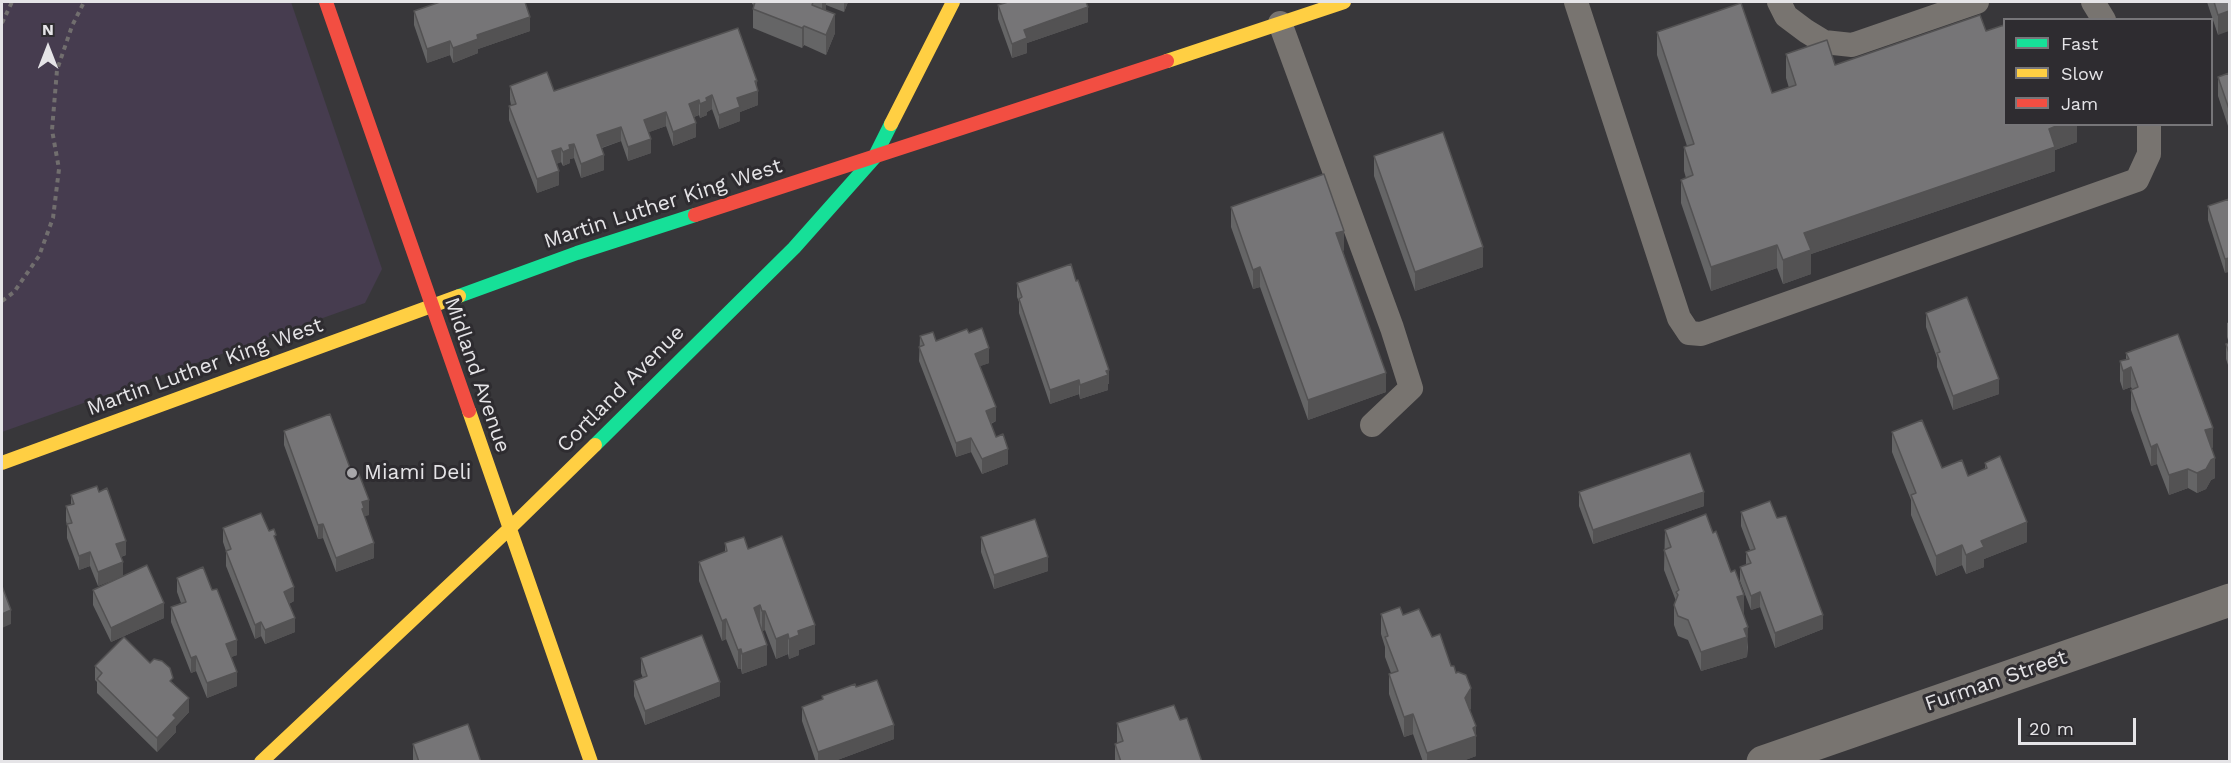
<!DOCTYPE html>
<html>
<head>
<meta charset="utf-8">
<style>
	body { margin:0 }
	#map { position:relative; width:2231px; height:763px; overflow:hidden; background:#38373a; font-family:"Work Sans",sans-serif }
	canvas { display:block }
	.frame { position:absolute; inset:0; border:3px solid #e5e4e7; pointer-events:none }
	.legend { position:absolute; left:2003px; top:18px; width:210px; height:108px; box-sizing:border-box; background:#2e2c30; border:2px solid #777679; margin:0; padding:8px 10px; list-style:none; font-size:18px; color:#e5e4e7 }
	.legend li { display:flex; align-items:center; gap:12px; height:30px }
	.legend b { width:30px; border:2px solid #777679 }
	.north { position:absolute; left:18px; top:18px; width:60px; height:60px; -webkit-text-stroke:4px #2e2c30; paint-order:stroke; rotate:0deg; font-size:16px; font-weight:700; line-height:24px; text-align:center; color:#e5e4e7 }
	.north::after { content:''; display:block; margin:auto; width:21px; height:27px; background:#e5e4e7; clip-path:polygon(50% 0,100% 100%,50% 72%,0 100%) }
	.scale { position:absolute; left:2018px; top:718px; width:118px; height:27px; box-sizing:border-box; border:3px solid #e5e4e7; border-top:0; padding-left:8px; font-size:18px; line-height:21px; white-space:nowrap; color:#e5e4e7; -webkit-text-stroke:4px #2e2c30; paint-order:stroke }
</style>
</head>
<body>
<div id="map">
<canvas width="2231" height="763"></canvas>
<div class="frame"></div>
<ul class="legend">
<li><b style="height:8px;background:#16e098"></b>Fast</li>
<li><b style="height:8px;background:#ffcf43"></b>Slow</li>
<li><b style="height:8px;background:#f24e42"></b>Jam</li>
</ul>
<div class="north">N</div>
<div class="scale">20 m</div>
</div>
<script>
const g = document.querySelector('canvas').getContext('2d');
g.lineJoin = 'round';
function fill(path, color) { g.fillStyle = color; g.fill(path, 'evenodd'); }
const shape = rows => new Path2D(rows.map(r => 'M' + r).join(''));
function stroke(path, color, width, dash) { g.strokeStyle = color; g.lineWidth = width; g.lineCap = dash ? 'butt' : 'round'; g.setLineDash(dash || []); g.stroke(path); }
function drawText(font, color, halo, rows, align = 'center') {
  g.font = font + ' "Work Sans",sans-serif'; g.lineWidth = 6; g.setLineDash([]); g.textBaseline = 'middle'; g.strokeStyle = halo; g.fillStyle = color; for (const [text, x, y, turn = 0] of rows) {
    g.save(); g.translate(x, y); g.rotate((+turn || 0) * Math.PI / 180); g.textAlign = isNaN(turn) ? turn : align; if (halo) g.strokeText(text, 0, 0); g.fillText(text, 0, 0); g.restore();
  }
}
fill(shape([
	[2,2,291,2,382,269,365,303,2,432]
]), '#463c4f');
stroke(shape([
	[2,23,12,2],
	[2,301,14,292,39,256,53,218,59,169,52,130,57,70,72,26,84,2]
]), '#716e6e', 4, [4.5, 4.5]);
stroke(shape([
	[1576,2,1679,318,1689,333,1701,334,2137,180,2149,154,2149,124],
	[1779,2,1786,16,1806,31,1824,42,1852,45,1977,2],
	[2093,2,2104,20],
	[1280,23,1392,328,1411,388,1372,425]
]), '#787470', 24);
stroke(shape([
	[1763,762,2230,600]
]), '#787470', 33);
stroke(shape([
	[459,296,577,253,695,215],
	[595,445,794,248,874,158,891,124]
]), '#16e098', 14);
stroke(shape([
	[1167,61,1344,2],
	[891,124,953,2],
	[469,411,591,762],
	[2,463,459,296],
	[261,762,509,529,595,445]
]), '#ffcf43', 14);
stroke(shape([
	[326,2,469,411],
	[695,215,1167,61]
]), '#f24e42', 14);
fill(shape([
	[752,2,848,2,844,12,826,5,826,10,835,33,826,55,804,45,802,48,753,28,753,9,754,5,752,4],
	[2207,2,2229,2,2218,35],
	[998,5,1088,22,1027,43,1027,53,1012,58,998,19],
	[414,11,530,31,478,49,478,53,453,63,450,55,427,63,414,25],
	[1986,31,2077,124,2077,142,2055,150,2055,171,1811,254,1811,274,1783,284,1777,268,1711,291,1681,203,1681,180,1686,178,1684,171,1684,147,1687,146,1657,55,1657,32,1772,93,1789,88,1786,78,1786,54,1835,65],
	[2229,73,2229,129,2218,96,2218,77],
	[510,86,554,91,757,87,758,105,740,112,740,121,719,129,712,109,707,112,707,115,700,118,699,115,694,117,696,137,673,146,666,126,649,132,651,153,628,161,621,141,602,148,604,170,581,178,574,158,570,159,570,163,563,166,561,162,556,164,559,185,537,193,509,120,509,106,511,105,510,100],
	[1374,156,1483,267,1415,291,1374,176],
	[2229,199,2225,273,2208,220,2208,206],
	[1231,207,1344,250,1343,251,1386,392,1308,420,1260,287,1253,289,1231,227],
	[1017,283,1109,384,1108,384,1108,390,1080,399,1079,394,1050,404,1019,313,1019,302,1017,297],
	[1926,313,1999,394,1953,410,1937,367,1937,358,1926,327],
	[2229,322,2229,368,2226,359,2226,344,2229,343,2227,337,2227,323],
	[969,333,989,363,980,366,996,421,991,424,996,437,1008,464,982,474,971,452,956,457,919,361,920,336,936,341],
	[2126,353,2213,447,2212,448,2215,478,2211,480,2206,489,2197,493,2188,488,2169,495,2157,464,2151,466,2131,410,2131,390,2132,389,2131,387,2123,390,2120,381,2120,361,2126,360],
	[284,431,353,476,369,515,364,516,374,558,336,572,323,538,318,539,284,445],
	[1892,432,1942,468,1968,476,1985,469,1985,463,2027,542,1984,559,1984,567,1966,574,1962,565,1936,576,1911,515,1911,500,1892,452],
	[99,492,126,555,121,557,123,576,164,618,111,642,93,605,93,590,123,576,98,586,90,566,79,570,67,538,67,525,66,521,66,506,71,505,71,495],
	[1579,492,1704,506,1593,544,1579,506],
	[1741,512,1823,629,1775,648,1760,607,1751,610,1740,581,1740,567,1746,565,1746,552,1750,550,1741,526],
	[223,528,269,531,276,542,294,601,289,604,295,632,265,644,261,636,255,639,226,566,226,551,223,542],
	[1665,530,1744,614,1748,647,1747,657,1701,671,1688,640,1678,636,1674,625,1674,605,1676,601,1664,570],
	[981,537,1048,571,994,589,981,552],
	[725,543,748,549,815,644,799,650,799,655,789,659,788,654,776,659,765,630,762,631,760,625,767,665,742,674,741,669,738,669,726,639,722,641,699,581,699,562,725,552],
	[177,578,237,655,231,657,237,686,207,698,196,671,191,673,171,622,171,607,181,603,177,592],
	[1381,614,1403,615,1432,637,1451,666,1471,708,1470,710,1476,726,1476,756,1460,762,1423,762,1413,734,1404,737,1389,694,1389,674,1391,673,1385,657,1385,647,1381,634],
	[641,658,720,696,645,725,634,696,634,681,643,678,641,673],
	[150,663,173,683,189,712,176,726,176,732,157,752,97,693,97,682,95,680,95,666],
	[856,687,894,739,832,762,816,762,802,721,802,707,822,700,822,696],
	[1180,720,1202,762,1115,762,1115,744,1117,743,1117,723],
	[413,744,481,762,413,762]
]), '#656566');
fill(shape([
	[822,2,826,2,826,9,822,18],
	[844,2,848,2,844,12],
	[1088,7,1088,22,1027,43,1027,53,1012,58,1012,44,1024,30],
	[2229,11,2229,31,2218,35,2218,15],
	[835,14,835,33,826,55,826,35],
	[530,17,530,31,478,49,478,53,453,63,453,48,477,35],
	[804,26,804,45,802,48,802,28],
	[450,41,450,55,427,63,427,49],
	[755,81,757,81,757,92,758,91,758,105,740,112,740,121,719,129,719,115],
	[712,95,712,109,707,112,707,115,700,118,700,104,706,98],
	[699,100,699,115,689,118,689,104],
	[666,112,666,126,644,134,644,120],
	[696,123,696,137,673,146,673,132],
	[2061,124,2077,124,2077,142,2055,150,2055,171,1811,254,1811,274,1783,284,1783,260,1804,233,2049,129],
	[621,127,621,141,597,149,597,135],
	[651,139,651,153,628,161,628,147],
	[574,144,574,158,570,159,570,163,563,166,563,152,569,145],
	[561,148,561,162,552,166,552,151],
	[604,155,604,170,581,178,581,164],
	[559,171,559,185,537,193,537,179],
	[1344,231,1344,250,1336,253,1336,233],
	[1777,245,1777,268,1711,291,1711,267],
	[1483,247,1483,267,1415,291,1415,272],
	[2229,258,2229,272,2225,273,2225,259],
	[1260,267,1260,287,1253,289,1253,270],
	[989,348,989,363,975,368,975,354],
	[2131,367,2131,387,2123,390,2123,371],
	[1109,370,1109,384,1108,384,1108,390,1080,399,1080,385],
	[1386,373,1386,392,1308,420,1308,400],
	[1999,379,1999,394,1953,410,1953,396],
	[1079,380,1079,394,1050,404,1050,390],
	[996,407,996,421,986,425,986,411],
	[2213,428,2213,447,2205,450,2205,430],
	[971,438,971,452,956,457,956,443],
	[2157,444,2157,464,2151,466,2151,447],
	[1008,449,1008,464,982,474,982,459],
	[2215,458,2215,478,2211,480,2206,489,2197,493,2197,473,2211,460],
	[2188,469,2188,488,2169,495,2169,475],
	[1704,492,1704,506,1593,544,1593,530],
	[369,500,369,515,364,516,362,523,362,502],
	[2027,522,2027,542,1984,559,1984,567,1966,574,1966,555,1981,541],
	[323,524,323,538,318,539,318,525],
	[126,541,126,555,116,558,116,544],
	[374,543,374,558,336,572,336,558],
	[1962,545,1962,565,1936,576,1936,556],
	[90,552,90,566,79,570,79,556],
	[1048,557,1048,571,994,589,994,575],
	[123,562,123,576,98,586,98,572],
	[294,587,294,601,284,606,284,592],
	[1760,592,1760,607,1751,610,1751,596],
	[1744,595,1744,614,1737,617,1737,597],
	[164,603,164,618,111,642,111,628],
	[760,605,760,625,754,628,754,608],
	[11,610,11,624,2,628,2,614],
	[762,611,765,611,765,630,762,631],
	[1823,615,1823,629,1775,648,1775,633],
	[295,618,295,632,265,644,265,630],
	[726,619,726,639,722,641,722,621],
	[261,622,261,636,255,639,255,625],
	[815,625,815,644,799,650,799,655,789,659,789,639,798,631],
	[1748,627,1747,657,1701,671,1701,652],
	[788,634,788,654,776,659,776,639],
	[237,640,237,655,226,659,226,644],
	[767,645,767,665,742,674,742,654],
	[741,649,741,669,738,669,738,650],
	[196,656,196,671,191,673,191,658],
	[237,672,237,686,207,698,207,683],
	[720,682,720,696,645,725,645,711],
	[1471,688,1471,708,1465,718,1465,698],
	[189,698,189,712,176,726,176,732,157,752,157,738,173,715],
	[1413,714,1413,734,1404,737,1404,717],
	[894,725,894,739,832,762,818,762,818,752],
	[1476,726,1476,756,1460,762,1427,762,1427,753]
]), '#535253');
const building = shape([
	[440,2,525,2,530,17,477,35,478,39,453,48,450,41,427,49,414,11,440,2],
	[755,2,813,2,812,5,835,14,826,35,804,26,802,28,753,9,755,2],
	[1008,2,1086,2,1088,7,1024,30,1027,38,1012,44,998,5,1008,2],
	[2214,2,2229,2,2229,11,2218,15,2214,2],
	[1741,3,1772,93,1796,85,1786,54,1827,40,1835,65,1980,15,1986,31,2004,25,2004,124,2061,124,2049,129,2055,147,1804,233,1811,250,1783,260,1777,245,1711,267,1681,180,1693,175,1684,147,1694,144,1657,32,1741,3],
	[738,28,757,81,755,81,758,91,737,98,740,107,719,115,712,95,706,98,707,101,700,104,699,100,689,104,696,123,673,132,666,112,644,120,651,139,628,147,621,127,597,135,604,155,581,164,574,144,569,145,570,149,563,152,561,148,552,151,559,171,537,179,509,106,516,104,510,86,547,72,554,91,738,28],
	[2229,73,2229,109,2218,77,2229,73],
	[1443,132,1483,247,1415,272,1374,156,1443,132],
	[1324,174,1344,231,1336,233,1386,373,1308,400,1260,267,1253,270,1231,207,1324,174],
	[2229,199,2229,258,2225,259,2208,206,2229,199],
	[1071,264,1076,281,1078,280,1109,370,1106,371,1108,375,1080,385,1079,380,1050,390,1019,299,1022,297,1017,283,1071,264],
	[1967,297,1999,379,1953,396,1937,353,1940,352,1926,313,1967,297],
	[982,328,989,348,975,354,996,407,986,411,996,437,1003,434,1008,449,982,459,971,438,956,443,919,347,924,345,920,336,933,332,936,341,967,329,969,333,982,328],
	[2178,334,2213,428,2205,430,2215,458,2211,460,2206,469,2197,473,2188,469,2169,475,2157,444,2151,447,2131,390,2138,387,2131,367,2123,371,2120,361,2129,359,2126,353,2178,334],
	[2229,343,2229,353,2226,344,2229,343],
	[330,414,353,476,359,474,369,500,362,502,364,508,362,509,374,543,336,558,323,524,318,525,284,431,330,414],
	[1922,420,1942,468,1962,460,1968,476,1987,468,1985,463,2000,456,2027,522,1981,541,1984,547,1966,555,1962,545,1936,556,1911,495,1916,493,1892,432,1922,420],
	[1690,453,1704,492,1593,530,1579,492,1690,453],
	[97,486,99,492,107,488,126,541,116,544,123,562,98,572,90,552,79,556,67,524,72,523,66,506,74,504,71,495,97,486],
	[1770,501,1777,518,1786,516,1823,615,1775,633,1760,592,1751,596,1740,567,1751,563,1746,552,1755,549,1741,512,1770,501],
	[261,513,269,531,274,529,276,535,274,536,294,587,284,592,295,618,265,630,261,622,255,625,226,551,231,549,223,528,261,513],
	[1706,514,1713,533,1716,531,1731,572,1735,570,1744,595,1737,597,1748,627,1744,629,1747,637,1701,652,1688,620,1678,616,1674,605,1678,595,1676,592,1679,590,1664,550,1671,547,1665,530,1706,514],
	[1035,519,1048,557,994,575,981,537,1035,519],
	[782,536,815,625,798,631,799,635,789,639,788,634,776,639,765,611,762,611,760,605,754,608,767,645,742,654,741,649,738,650,726,619,722,621,699,562,727,551,725,543,744,537,748,549,782,536],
	[147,565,164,603,111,628,93,590,147,565],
	[203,567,212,590,217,589,237,640,226,644,237,672,207,683,196,656,191,658,171,607,186,602,177,578,203,567],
	[2,586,11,610,2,614,2,586],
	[1400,607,1403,615,1419,609,1432,637,1440,634,1451,666,1454,666,1456,673,1458,672,1466,675,1471,688,1465,698,1476,726,1473,728,1476,736,1427,753,1413,714,1404,717,1389,674,1398,671,1385,637,1388,636,1381,614,1400,607],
	[702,635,720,682,645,711,634,681,647,676,641,658,702,635],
	[124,637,150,663,154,659,162,661,170,668,173,678,170,681,189,698,173,715,176,718,157,738,97,679,102,673,95,666,124,637],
	[877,680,894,725,818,752,802,707,823,699,822,696,855,684,856,687,877,680],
	[1174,705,1180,720,1187,718,1202,762,1121,762,1115,744,1123,741,1117,723,1174,705],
	[468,724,481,762,419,762,413,744,468,724]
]);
fill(building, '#767577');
stroke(building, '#535253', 1.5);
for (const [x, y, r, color] of [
	[352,473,6,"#a8a7aa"]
]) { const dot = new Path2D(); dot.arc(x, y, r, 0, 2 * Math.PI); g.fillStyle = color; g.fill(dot); stroke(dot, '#2e2c30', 2); }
drawText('21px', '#e5e4e7', '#2e2c30', [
	["Martin Luther King West",663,204,-18],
	["Martin Luther King West",205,367,-20],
	["Midland Avenue",477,375,71],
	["Cortland Avenue",621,389,-45],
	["Furman Street",1996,681,-19]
]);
drawText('21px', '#e5e4e7', '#2e2c30', [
	["Miami Deli",364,473]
], 'left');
</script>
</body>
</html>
